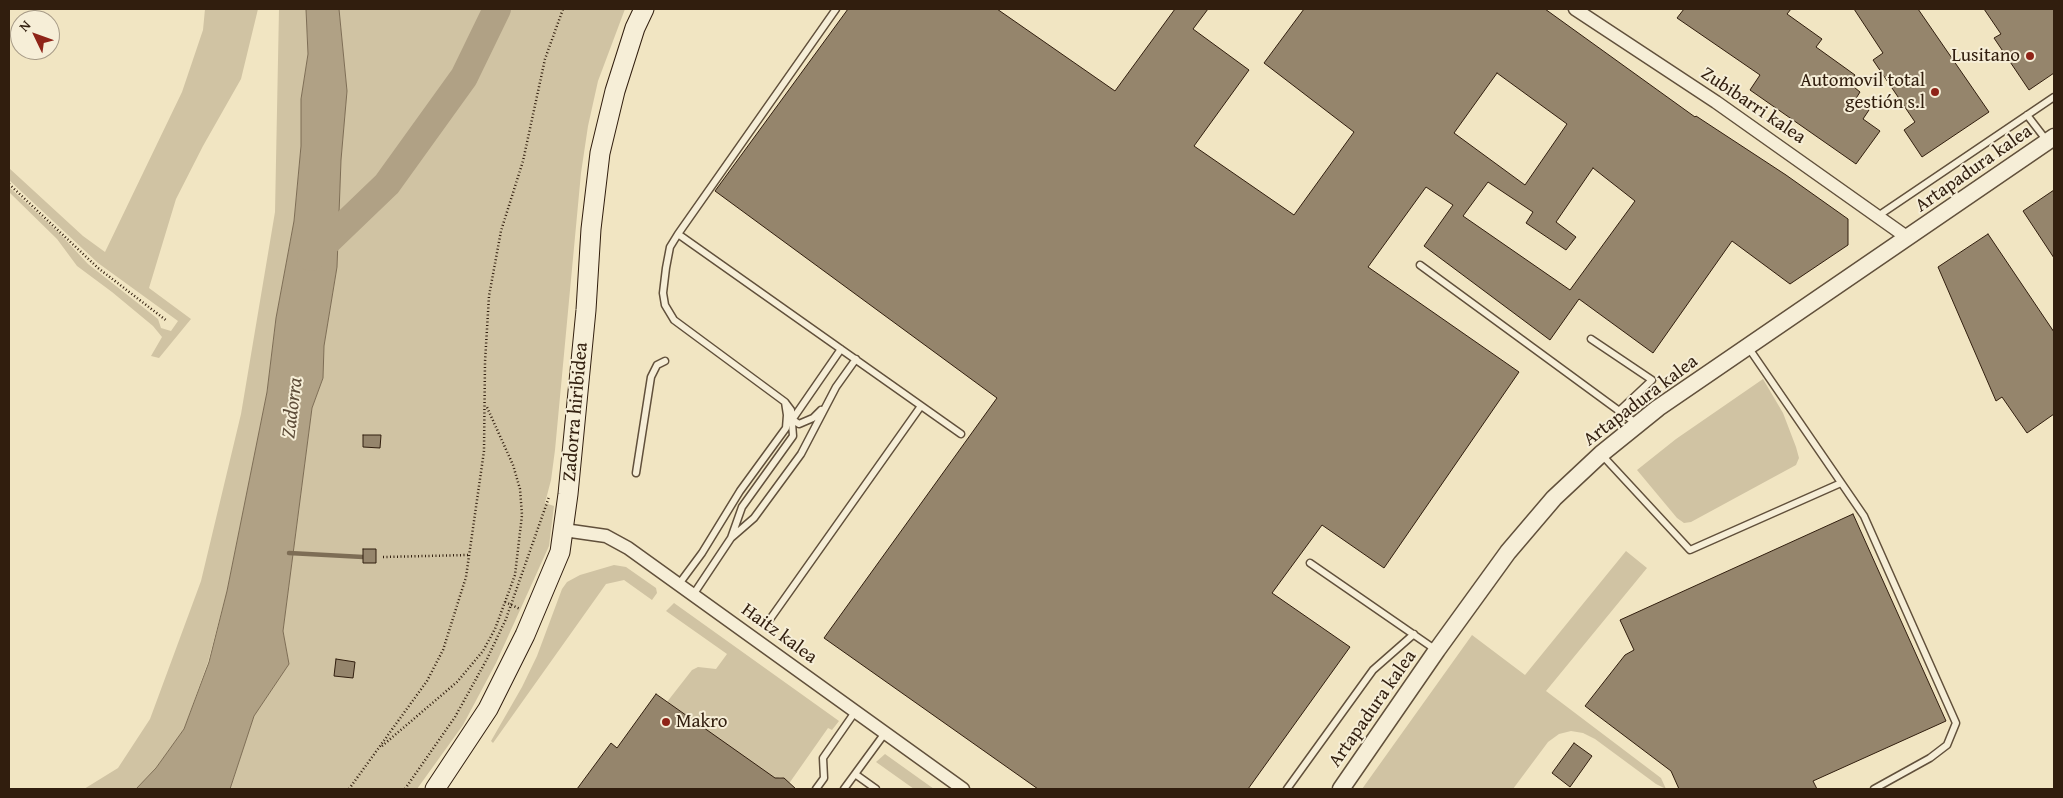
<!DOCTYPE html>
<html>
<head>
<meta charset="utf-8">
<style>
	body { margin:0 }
	#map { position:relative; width:2063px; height:798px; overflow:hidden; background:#f1e5c2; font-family:"Gentium Book Plus",serif }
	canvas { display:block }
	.frame { position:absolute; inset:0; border:10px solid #311e0e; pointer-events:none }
	.north { position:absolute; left:10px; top:10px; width:50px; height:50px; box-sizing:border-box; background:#f6eed7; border:1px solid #a79b87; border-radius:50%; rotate:312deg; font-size:14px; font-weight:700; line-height:20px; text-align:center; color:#311e0e }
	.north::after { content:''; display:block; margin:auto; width:18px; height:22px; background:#8f2418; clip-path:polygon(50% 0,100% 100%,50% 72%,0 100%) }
</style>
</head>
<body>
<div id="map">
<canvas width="2063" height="798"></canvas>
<div class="frame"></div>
<div class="north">N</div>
</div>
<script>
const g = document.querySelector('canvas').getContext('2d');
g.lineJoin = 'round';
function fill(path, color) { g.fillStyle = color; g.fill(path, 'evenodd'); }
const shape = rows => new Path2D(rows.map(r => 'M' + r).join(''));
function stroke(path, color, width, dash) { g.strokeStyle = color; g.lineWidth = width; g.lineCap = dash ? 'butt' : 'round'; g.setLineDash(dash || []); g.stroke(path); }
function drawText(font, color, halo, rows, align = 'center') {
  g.font = font + ' "Gentium Book Plus",serif'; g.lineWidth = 4; g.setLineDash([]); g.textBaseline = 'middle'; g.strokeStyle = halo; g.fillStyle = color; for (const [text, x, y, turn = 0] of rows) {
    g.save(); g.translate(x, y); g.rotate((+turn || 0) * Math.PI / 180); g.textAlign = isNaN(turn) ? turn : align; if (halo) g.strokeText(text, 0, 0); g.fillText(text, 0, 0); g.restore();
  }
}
fill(shape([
	[205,9,258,9,241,79,203,146,176,199,149,288,191,319,159,358,151,356,162,337,153,326,112,292,77,266,57,239,9,192,9,187,60,234,88,264,158,319,161,328,171,331,178,321,98,263,9,180,9,168,83,236,105,252,182,92,203,30],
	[279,9,306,9,308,54,301,99,301,146,294,221,276,318,267,392,227,591,208,662,184,729,156,768,136,789,84,789,118,768,150,719,201,581,241,414,275,212],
	[339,9,625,9,598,81,588,126,581,173,555,450,551,480,545,503,554,506,549,546,496,663,463,725,417,789,230,789,254,716,289,664,283,631,312,408,323,378,324,346,337,267,341,160,347,91],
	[1763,379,1783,413,1796,447,1799,458,1796,465,1691,522,1684,523,1677,518,1637,470,1676,439],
	[1626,551,1647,568,1546,691,1661,778,1666,789,1656,784,1595,739,1583,733,1571,731,1559,734,1548,742,1513,789,1362,789,1472,635,1525,675],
	[614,565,626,567,656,588,657,593,652,600,624,580,606,584,493,743,491,741,522,687,537,656,562,589,567,582,580,575],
	[674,603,839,721,832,730,828,728,788,785,784,778,780,777,775,779,667,702,692,670,698,667,716,669,727,654,666,611],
	[885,754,934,789,914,789,876,762]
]), '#d0c3a3');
const water = shape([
	[306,9,339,9,347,91,341,160,337,267,324,346,323,378,312,408,283,631,289,664,254,716,230,789,136,789,156,768,184,729,209,662,227,591,267,392,276,318,294,221,301,146,301,99,308,54,306,9]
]);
fill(water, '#b0a185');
stroke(water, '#7d6d55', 1);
stroke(shape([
	[289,553,363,557]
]), '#7d6d55', 4.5);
stroke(shape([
	[311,257,387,184,464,77,497,9]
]), '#b0a185', 28);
const building = shape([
	[848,9,997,9,1115,91,1175,9,1208,9,1193,29,1249,70,1194,146,1294,215,1354,132,1264,63,1304,9,1545,9,1695,117,1696,116,1786,175,1848,219,1848,245,1790,284,1732,241,1653,353,1579,299,1550,340,1424,246,1453,205,1426,187,1368,267,1519,372,1384,568,1322,525,1272,593,1350,647,1248,789,1038,789,824,638,997,398,715,191,848,9],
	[1497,73,1567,124,1525,185,1454,133,1497,73],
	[1593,168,1635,201,1570,290,1463,216,1488,182,1533,212,1526,223,1566,250,1576,237,1556,222,1593,168],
	[1684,9,1791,9,1787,14,1822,39,1816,47,1855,75,1849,83,1860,92,1855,100,1869,110,1863,119,1880,131,1856,164,1750,90,1760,75,1677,18,1684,9],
	[1854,9,1918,9,1989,112,1922,157,1904,130,1915,122,1873,60,1883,53,1854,9],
	[1984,9,2054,9,2054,73,2029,90,1994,38,2001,34,1984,9],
	[2054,190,2054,258,2023,211,2054,190],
	[1988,234,2054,332,2054,414,2027,433,2002,397,1996,401,1938,267,1988,234],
	[363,435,381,435,380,448,363,447,363,435],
	[1853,514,1946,721,1813,781,1817,789,1679,789,1671,771,1585,706,1625,655,1634,650,1620,620,1853,514],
	[363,549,376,549,376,563,363,563,363,549],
	[336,659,355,662,353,678,334,676,336,659],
	[656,694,775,778,784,778,796,789,577,789,611,743,617,748,656,694],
	[1574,743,1592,756,1570,787,1552,773,1574,743]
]);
fill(building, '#95856c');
stroke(building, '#311e0e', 1);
const service = shape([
	[2027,115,2047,141],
	[1878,216,2054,97],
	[678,234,961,434],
	[1420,265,1637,424],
	[1591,339,1652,380,1619,411],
	[1748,347,1864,516,1956,723,1947,745,1930,758,1874,789],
	[785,402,674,320,665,305,663,293,666,268,670,247,678,234,836,9],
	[790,418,799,424,813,418,821,410],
	[792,420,841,349],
	[1601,454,1690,550,1841,483],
	[636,473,651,377,657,365,665,361],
	[1310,563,1436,650],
	[679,584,702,553,740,491,786,428,787,415,785,402,791,410,793,436,742,507,731,538],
	[693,595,731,538,754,518,801,454,836,387,856,359],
	[768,622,921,406],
	[855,774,876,789],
	[816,789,824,778,823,758,855,712],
	[844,789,885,733],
	[1287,789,1373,670,1414,634]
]);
const minor = shape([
	[1575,9,1716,102,1908,238],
	[564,530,606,536,628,548,963,789]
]);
const tertiary = shape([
	[1341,789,1437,650,1508,552,1554,498,1601,454,1658,408,2054,137]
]);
const secondary = shape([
	[435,789,488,709,525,635,560,552,568,494,586,310,591,229,600,153,615,91,635,28,644,9]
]);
stroke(service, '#61503b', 9);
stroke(minor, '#61503b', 15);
stroke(tertiary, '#61503b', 19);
stroke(secondary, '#311e0e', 21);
stroke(shape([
	[9,184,98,268,167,321],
	[383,557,468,555],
	[505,602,520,609],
	[382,746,457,682,483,651,495,629,515,575,522,515,520,489,513,465,486,405],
	[349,789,427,681,443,650,466,577,484,451,485,362,489,296,501,231,523,161,545,59,563,9],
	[405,789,455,717,487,659,506,619,549,497]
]), '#311e0e', 2.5, [1, 2.5]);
stroke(service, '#f6eed7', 6);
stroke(minor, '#f6eed7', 12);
stroke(tertiary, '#f6eed7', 16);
stroke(secondary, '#f6eed7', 19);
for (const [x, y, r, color] of [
	[2030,56,5,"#8f2418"],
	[1935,92,5,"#8f2418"],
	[666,722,5,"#8f2418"]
]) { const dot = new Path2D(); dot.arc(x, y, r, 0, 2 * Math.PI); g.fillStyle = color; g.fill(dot); stroke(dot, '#f6eed7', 2); }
drawText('19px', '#311e0e', '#f6eed7', [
	["Lusitano",2020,56],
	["Automovil total",1925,81],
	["gestión s.l",1925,103],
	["Makro",676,722,"left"]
], 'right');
drawText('19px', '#311e0e', '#f6eed7', [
	["Zubibarri kalea",1753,106,34],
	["Artapadura kalea",1974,169,-35],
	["Artapadura kalea",1641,401,-37],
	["Zadorra hiribidea",576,412,-85],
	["Haitz kalea",779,634,36],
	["Artapadura kalea",1373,709,-55]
]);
drawText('italic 20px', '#5d4c38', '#f6eed7', [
	["Zadorra",293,408,-83]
]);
</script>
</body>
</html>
